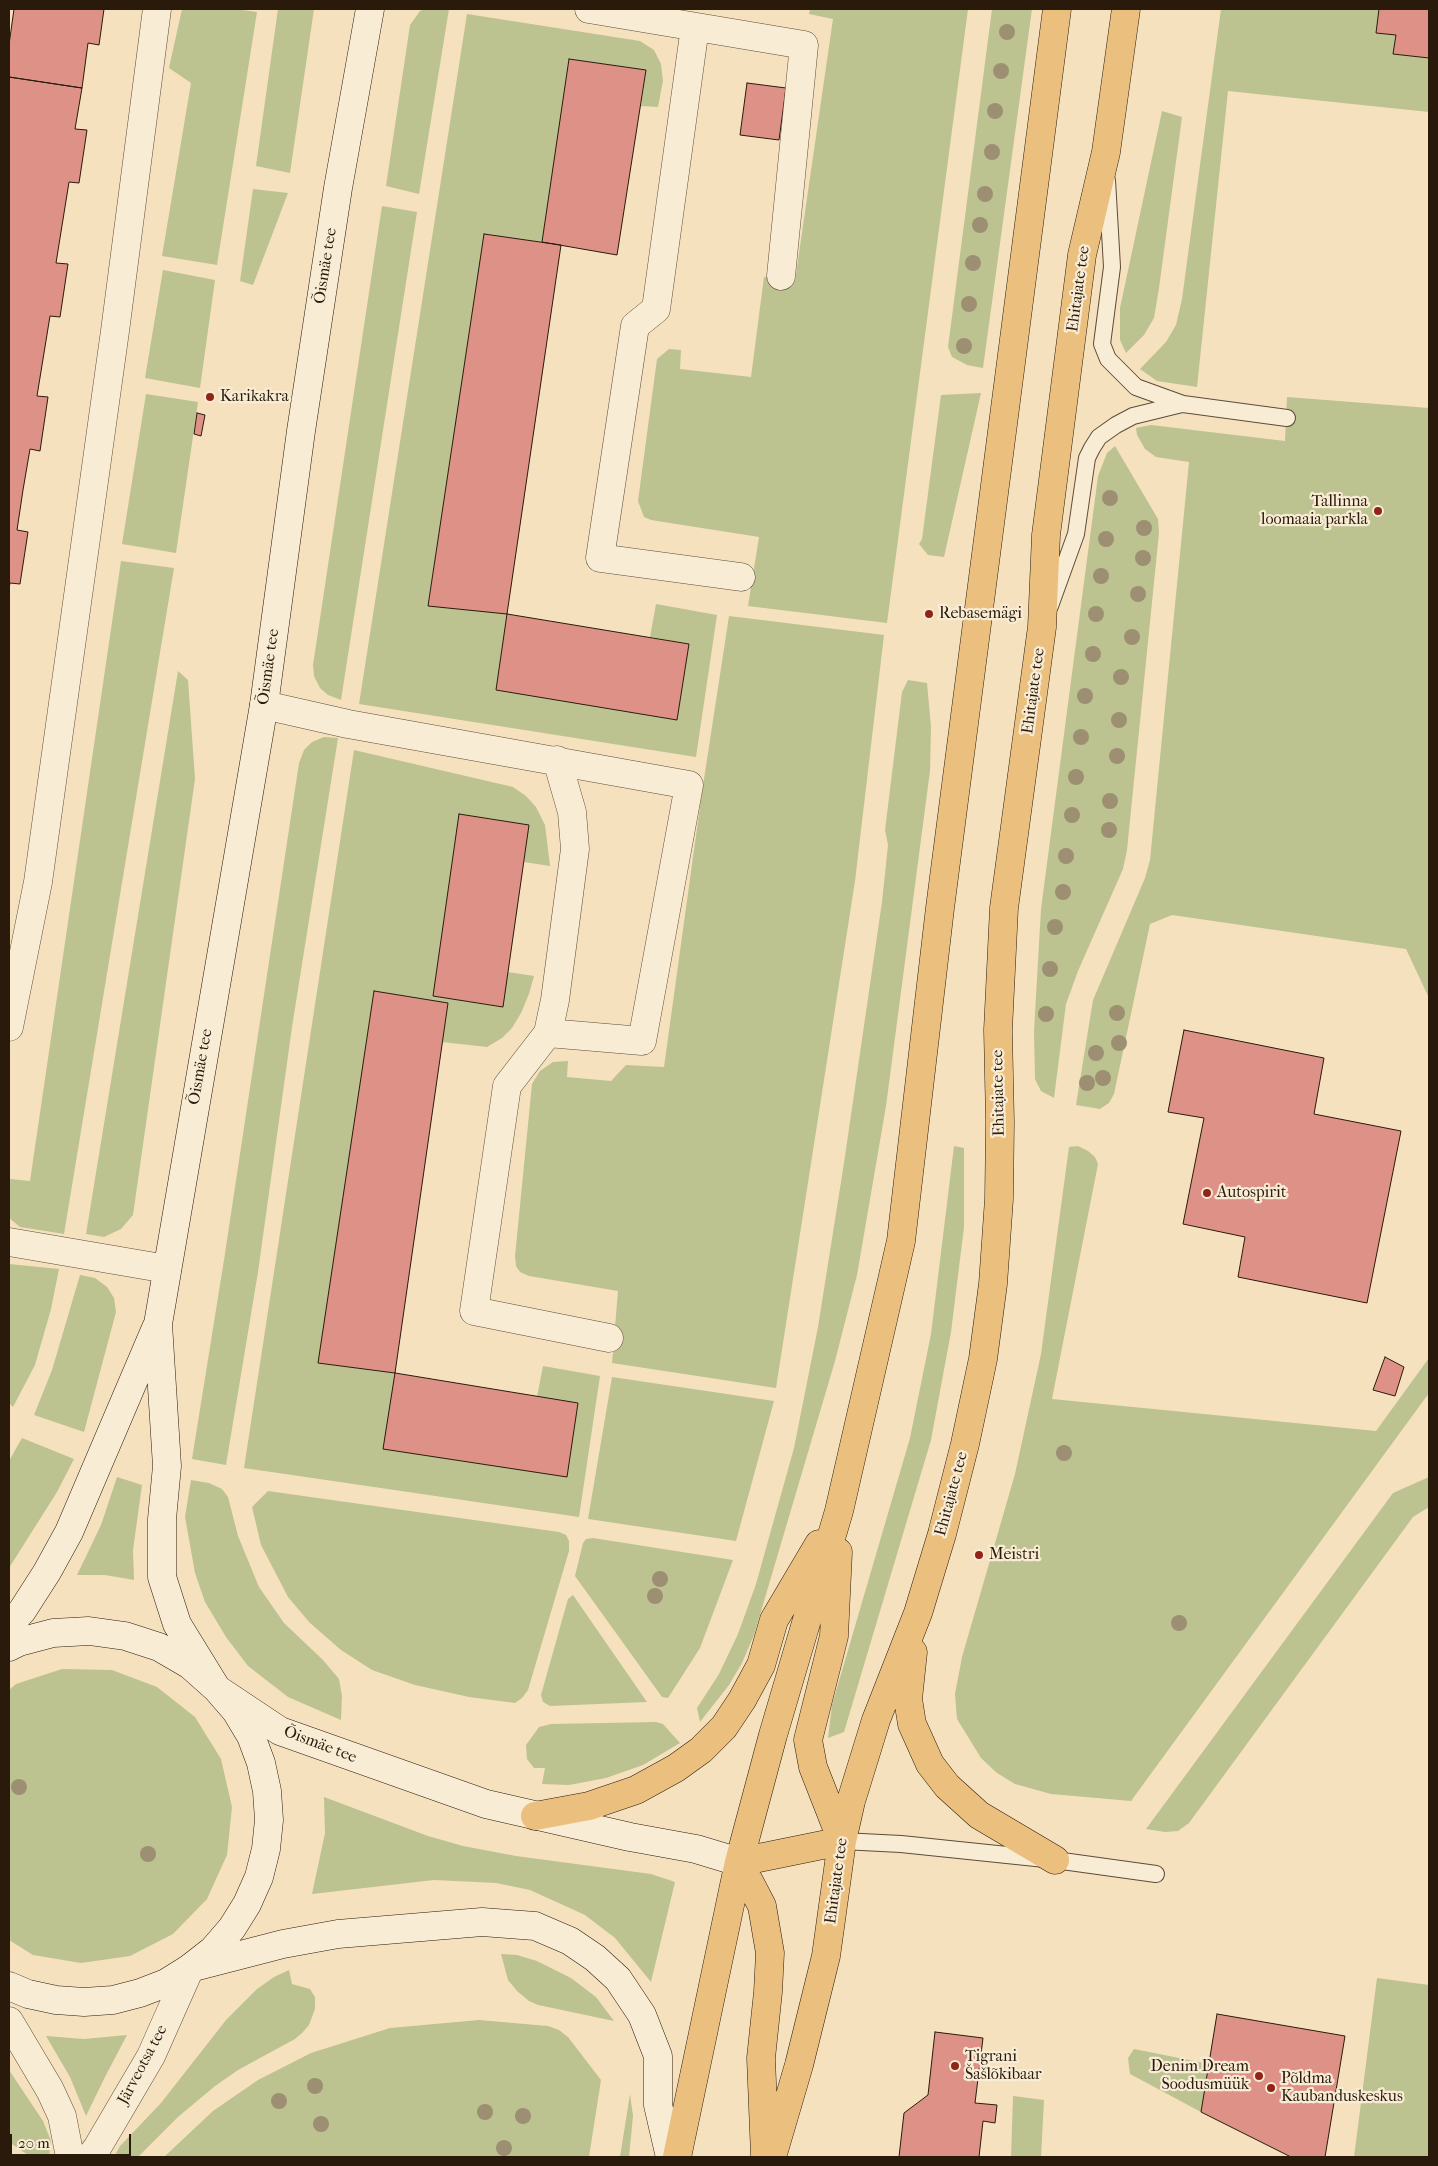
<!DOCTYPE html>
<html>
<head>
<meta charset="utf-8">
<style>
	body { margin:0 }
	#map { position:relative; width:1438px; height:2166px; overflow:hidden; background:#f6e1be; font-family:"IM FELL French Canon",serif }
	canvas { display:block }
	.frame { position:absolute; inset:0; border:10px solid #291a0c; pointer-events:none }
	.scale { position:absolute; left:10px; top:2134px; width:121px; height:22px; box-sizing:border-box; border:2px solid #291a0c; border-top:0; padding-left:6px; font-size:15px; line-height:18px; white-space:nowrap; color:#291a0c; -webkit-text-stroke:4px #f9ecd5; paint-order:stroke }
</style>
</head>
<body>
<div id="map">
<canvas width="1438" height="2166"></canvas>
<div class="frame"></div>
<div class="scale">20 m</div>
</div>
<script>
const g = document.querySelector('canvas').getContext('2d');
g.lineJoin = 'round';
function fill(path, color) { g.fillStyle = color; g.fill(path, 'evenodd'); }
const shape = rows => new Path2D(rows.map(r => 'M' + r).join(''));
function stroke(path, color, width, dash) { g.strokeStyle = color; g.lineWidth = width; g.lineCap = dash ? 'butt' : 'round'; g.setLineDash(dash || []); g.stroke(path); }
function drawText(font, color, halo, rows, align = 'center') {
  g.font = font + ' "IM FELL French Canon",serif'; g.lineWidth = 4.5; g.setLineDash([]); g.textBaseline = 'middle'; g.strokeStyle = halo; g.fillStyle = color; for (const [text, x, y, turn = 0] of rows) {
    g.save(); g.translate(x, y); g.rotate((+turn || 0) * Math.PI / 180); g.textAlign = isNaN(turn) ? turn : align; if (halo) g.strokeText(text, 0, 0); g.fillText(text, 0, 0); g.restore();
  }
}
fill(shape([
	[182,9,235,9,257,12,217,265,162,256,191,83,169,68],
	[278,9,314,9,290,173,256,166],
	[424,9,449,9,419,194,386,186,410,25,420,11],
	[810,9,968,9,887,623,748,606,759,537,651,520,644,517,638,501,657,359,669,349,681,350,680,369,751,377,764,277,795,281,833,19,809,14],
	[992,9,1032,9,983,368,967,365,952,357,948,347],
	[1221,9,1379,9,1376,33,1396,35,1394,54,1429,58,1429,112,1228,91,1197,387,1157,381,1140,369,1166,342,1176,325,1182,299],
	[467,14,640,41,654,50,661,64,663,81,658,107,641,106,646,70,569,59,542,242,484,234,428,605,507,614,496,690,677,720,689,644,650,637,656,604,717,615,696,757,359,704],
	[1162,111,1182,117,1159,288,1154,318,1144,335,1126,353,1120,340,1120,308],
	[253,189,288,193,253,285,240,281],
	[382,206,417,212,341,700,328,695,320,688,314,676,313,665],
	[163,270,215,280,200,388,145,378],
	[981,393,944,557,928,555,919,544,922,539,941,395],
	[146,394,198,402,176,553,122,544],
	[1287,397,1429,408,1429,998,1406,949,1172,915,1150,924,1114,1094,1109,1103,1100,1109,1076,1105,1093,1000,1145,878,1150,860,1189,462,1156,457,1145,449,1137,435,1136,428,1151,425,1285,441],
	[1115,446,1158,519,1159,533,1127,850,1123,869,1078,971,1066,1004,1054,1098,1041,1091,1035,1079,1034,1031,1041,909,1098,476,1107,453],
	[121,561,174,568,64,1234,20,1227,9,1218,9,1179,30,1181],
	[729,616,884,635,855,881,776,1388,612,1363,618,1291,529,1276,520,1272,516,1266,515,1256,532,1084,540,1071,553,1062,568,1061,567,1077,611,1081,626,1065,664,1067,702,792],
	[178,671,188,680,195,779,133,1215,121,1229,104,1237,86,1234],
	[908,680,927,683,931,727,930,771,886,1106,857,1275,835,1361,754,1635,742,1663,729,1685,700,1722,697,1708,719,1674,738,1634,756,1584,794,1448,818,1327,844,1163,882,902,888,845,885,830,902,692],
	[324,737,338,738,292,1027,258,1272,226,1465,192,1459,224,1260,299,763,304,750,312,742],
	[354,750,513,787,526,796,536,807,545,825,550,866,524,862,529,825,459,814,433,996,502,1007,508,972,534,976,529,994,521,1013,512,1028,502,1038,487,1047,442,1042,448,1003,374,991,318,1363,395,1373,384,1449,567,1477,578,1403,537,1397,543,1366,600,1376,579,1517,244,1468],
	[954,1146,964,1148,964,1227,951,1332,931,1440,844,1732,828,1738,832,1705,910,1438,931,1334],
	[1078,1146,1088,1151,1095,1157,1098,1164,1052,1399,1376,1431,1429,1358,1429,1393,1131,1801,1051,1794,1015,1784,997,1773,981,1758,957,1719,955,1694,962,1657,1015,1474,1041,1354,1069,1147],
	[9,1264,59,1269,51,1309,35,1365,13,1407,9,1403],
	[80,1275,95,1278,107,1287,114,1298,116,1312,84,1432,34,1415,52,1370],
	[612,1377,774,1401,736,1541,588,1519],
	[22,1438,74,1459,57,1492,9,1568,9,1461],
	[117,1477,142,1485,133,1550,134,1580,105,1575,77,1575,101,1525],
	[1429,1477,1429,1507,1413,1517,1189,1823,1178,1831,1165,1832,1146,1829,1393,1493],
	[191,1480,209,1483,222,1489,228,1497,238,1536,259,1587,284,1623,323,1660,339,1679,342,1696,341,1720,288,1697,248,1666,226,1637,205,1602,195,1573,185,1517],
	[268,1491,559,1532,566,1535,569,1541,569,1551,528,1690,522,1698,515,1703,469,1697,415,1685,372,1670,341,1650,310,1623,288,1597,261,1545,252,1507],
	[593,1538,733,1560,700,1648,668,1698,662,1697,575,1576,583,1543,586,1539],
	[573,1595,647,1702,550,1706,543,1702,541,1695,568,1599],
	[62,1669,112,1670,157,1687,195,1717,221,1759,232,1807,227,1855,207,1899,173,1934,130,1956,81,1963,33,1955,9,1940,9,1690,16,1684],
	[656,1722,663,1724,680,1743,643,1765,606,1778,569,1785,542,1784,545,1768,534,1768,527,1759,526,1745,539,1727,551,1724],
	[324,1797,428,1836,463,1846,516,1856,651,1874,675,1882,651,1982,615,1938,585,1915,530,1890,496,1883,434,1880,312,1894,325,1833],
	[501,1954,517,1955,537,1961,571,1978,596,1997,614,2021,538,2005,529,2001,517,1991,508,1980],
	[289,1970,292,1984,310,1989,315,1997,315,2009,309,2025,302,2033,295,2039,238,2070,215,2086,178,2117,138,2157,114,2157,120,2146,161,2103,226,2020,257,1989,274,1977],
	[1377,1978,1429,1985,1429,2157,1354,2157],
	[479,2020,548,2026,559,2030,568,2037,601,2080,589,2157,164,2157,213,2111,258,2080,311,2053,390,2028],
	[127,2035,105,2077,86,2116,70,2077,46,2036,84,2039],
	[1134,2049,1209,2064,1201,2112,1130,2074,1128,2058],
	[9,2070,43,2121,51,2141,49,2157,31,2157,9,2142],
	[630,2094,633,2116,629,2157,620,2157],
	[1013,2096,1044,2100,1041,2157,1011,2157]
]), '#bdc291');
const building = shape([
	[14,9,104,9,99,45,88,43,82,88,9,77,9,45,14,9],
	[1379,9,1429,9,1429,58,1393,54,1396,35,1376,33,1379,9],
	[569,59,646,70,617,255,542,242,569,59],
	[9,77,82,88,75,129,87,130,79,183,69,182,56,263,68,264,60,317,50,316,37,396,48,397,40,451,30,449,23,490,17,530,28,532,20,584,10,583,9,589,9,77],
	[747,83,786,88,779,140,740,135,747,83],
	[484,234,561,245,507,614,428,606,484,234],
	[197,413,205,415,201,436,194,434,197,413],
	[507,614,689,644,677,720,496,690,507,614],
	[459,814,529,825,503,1007,433,996,459,814],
	[374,991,448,1003,395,1373,318,1363,374,991],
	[1184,1030,1324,1058,1314,1114,1401,1131,1367,1303,1238,1277,1245,1237,1183,1224,1204,1118,1168,1112,1184,1030],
	[1385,1357,1404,1367,1395,1396,1373,1390,1385,1357],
	[395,1373,578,1403,567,1477,383,1449,395,1373],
	[1217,2014,1345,2036,1325,2157,1291,2157,1201,2112,1217,2014],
	[935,2032,983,2038,975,2103,997,2105,995,2123,983,2121,979,2157,899,2157,904,2113,928,2095,935,2032]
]);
fill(building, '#de9287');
stroke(building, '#291a0c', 1);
const service = shape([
	[1107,180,1112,267,1102,344,1108,359,1136,387,1183,404,1287,418],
	[1050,606,1076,534,1087,458,1092,448,1099,437,1116,425,1133,416,1182,404],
	[842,1841,901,1844,1055,1860,1156,1874]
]);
const minor = shape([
	[589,9,804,45,781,276],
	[695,27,656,309,635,326,600,558,741,577],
	[264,705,348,724,689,785,642,1041,548,1033],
	[557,760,572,812,575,849,555,1000,548,1033,507,1086,474,1311,609,1338],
	[9,1027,38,882,115,331,157,9],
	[9,1242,167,1269],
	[9,2021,50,2090,62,2116,70,2157],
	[90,2157,97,2148,151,2056,190,1968]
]);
const secondary = shape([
	[370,9,338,188,301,431,264,705,158,1324,167,1466,162,1519,162,1577,177,1624,217,1689,280,1731,486,1804,630,1837,696,1849,739,1862],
	[9,1625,22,1611,47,1572,69,1532,156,1328],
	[9,1647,19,1642,53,1633,89,1631,125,1636,159,1647,190,1665,217,1689,236,1711,251,1736,261,1763,267,1791,269,1820,266,1849,259,1877,247,1904,232,1928,213,1950,190,1968,166,1983,140,1993,113,2000,84,2002,56,2000,28,1994,9,1986],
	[194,1967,283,1944,338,1934,482,1922,535,1926,570,1941,595,1958,618,1979,642,2015,658,2056,658,2105,670,2157]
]);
const primary = shape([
	[838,1552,834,1636,808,1740,813,1767,842,1841],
	[913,1652,908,1699,912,1724,930,1764,947,1786,979,1815,1055,1860],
	[535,1816,589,1806,636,1790,676,1768,701,1750,724,1727,742,1700,761,1665,774,1620,819,1544],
	[739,1862,762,1906,770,1953,768,1992,761,2058,765,2156],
	[739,1862,842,1841],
	[677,2157,739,1862,773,1735,839,1511,901,1241,940,908,1057,9],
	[772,2157,799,2065,826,1956,842,1841,851,1801,876,1720,918,1613,942,1534,965,1444,983,1359,993,1284,999,1199,1000,1122,998,1030,1004,908,1042,627,1046,535,1082,255,1106,152,1126,9]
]);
stroke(service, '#5c4c38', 18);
stroke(minor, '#5c4c38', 29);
stroke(secondary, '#291a0c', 29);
stroke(primary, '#291a0c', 29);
stroke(service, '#f9ecd5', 16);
stroke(minor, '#f9ecd5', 28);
stroke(secondary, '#f9ecd5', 28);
stroke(primary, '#ebc07f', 28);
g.fillStyle = '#9d8f72';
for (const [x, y] of [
	[1007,32],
	[1001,71],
	[995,111],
	[992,152],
	[985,194],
	[980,225],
	[973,263],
	[969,304],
	[964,346],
	[1110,498],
	[1144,528],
	[1106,539],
	[1143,558],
	[1101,576],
	[1138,594],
	[1096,614],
	[1132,637],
	[1093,654],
	[1121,677],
	[1085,696],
	[1119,720],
	[1081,737],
	[1117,756],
	[1076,777],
	[1110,801],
	[1072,815],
	[1109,830],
	[1066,856],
	[1063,892],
	[1055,927],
	[1050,969],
	[1117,1013],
	[1046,1014],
	[1119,1043],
	[1096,1053],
	[1103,1078],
	[1087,1083],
	[1064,1453],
	[660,1579],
	[655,1596],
	[1179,1623],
	[19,1787],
	[148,1854],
	[315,2086],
	[279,2101],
	[485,2112],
	[523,2116],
	[321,2124],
	[504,2148]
]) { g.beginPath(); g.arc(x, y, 8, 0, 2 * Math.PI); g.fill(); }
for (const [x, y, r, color] of [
	[210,397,5,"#8f2418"],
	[1378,511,5,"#8f2418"],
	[929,614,5,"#8f2418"],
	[1207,1193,5,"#8f2418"],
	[979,1555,5,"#8f2418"],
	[955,2066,5,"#8f2418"],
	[1259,2076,5,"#8f2418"],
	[1271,2088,5,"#8f2418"]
]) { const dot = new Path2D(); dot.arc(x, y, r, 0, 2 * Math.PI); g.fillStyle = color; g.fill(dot); stroke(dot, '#f9ecd5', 2); }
drawText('16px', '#291a0c', '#f9ecd5', [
	["Õismäe tee",326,266,-81],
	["Ehitajate tee",1079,289,-82],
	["Õismäe tee",269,667,-82],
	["Ehitajate tee",1034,691,-82],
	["Õismäe tee",201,1067,-80],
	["Ehitajate tee",999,1093,-91],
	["Ehitajate tee",952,1494,-75],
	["Õismäe tee",320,1745,21],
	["Ehitajate tee",837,1881,-82],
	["Järveotsa tee",143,2065,-62]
]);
drawText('16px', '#291a0c', '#f9ecd5', [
	["Karikakra",220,397],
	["Tallinna",1368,502,"right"],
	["loomaaia parkla",1368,520,"right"],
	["Rebasemägi",939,614],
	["Autospirit",1217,1193],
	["Meistri",989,1555],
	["Tigrani",965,2057],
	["Šašlõkibaar",965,2075],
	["Denim Dream",1249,2067,"right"],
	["Soodusmüük",1249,2085,"right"],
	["Põldma",1281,2079],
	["Kaubanduskeskus",1281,2097]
], 'left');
</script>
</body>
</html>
